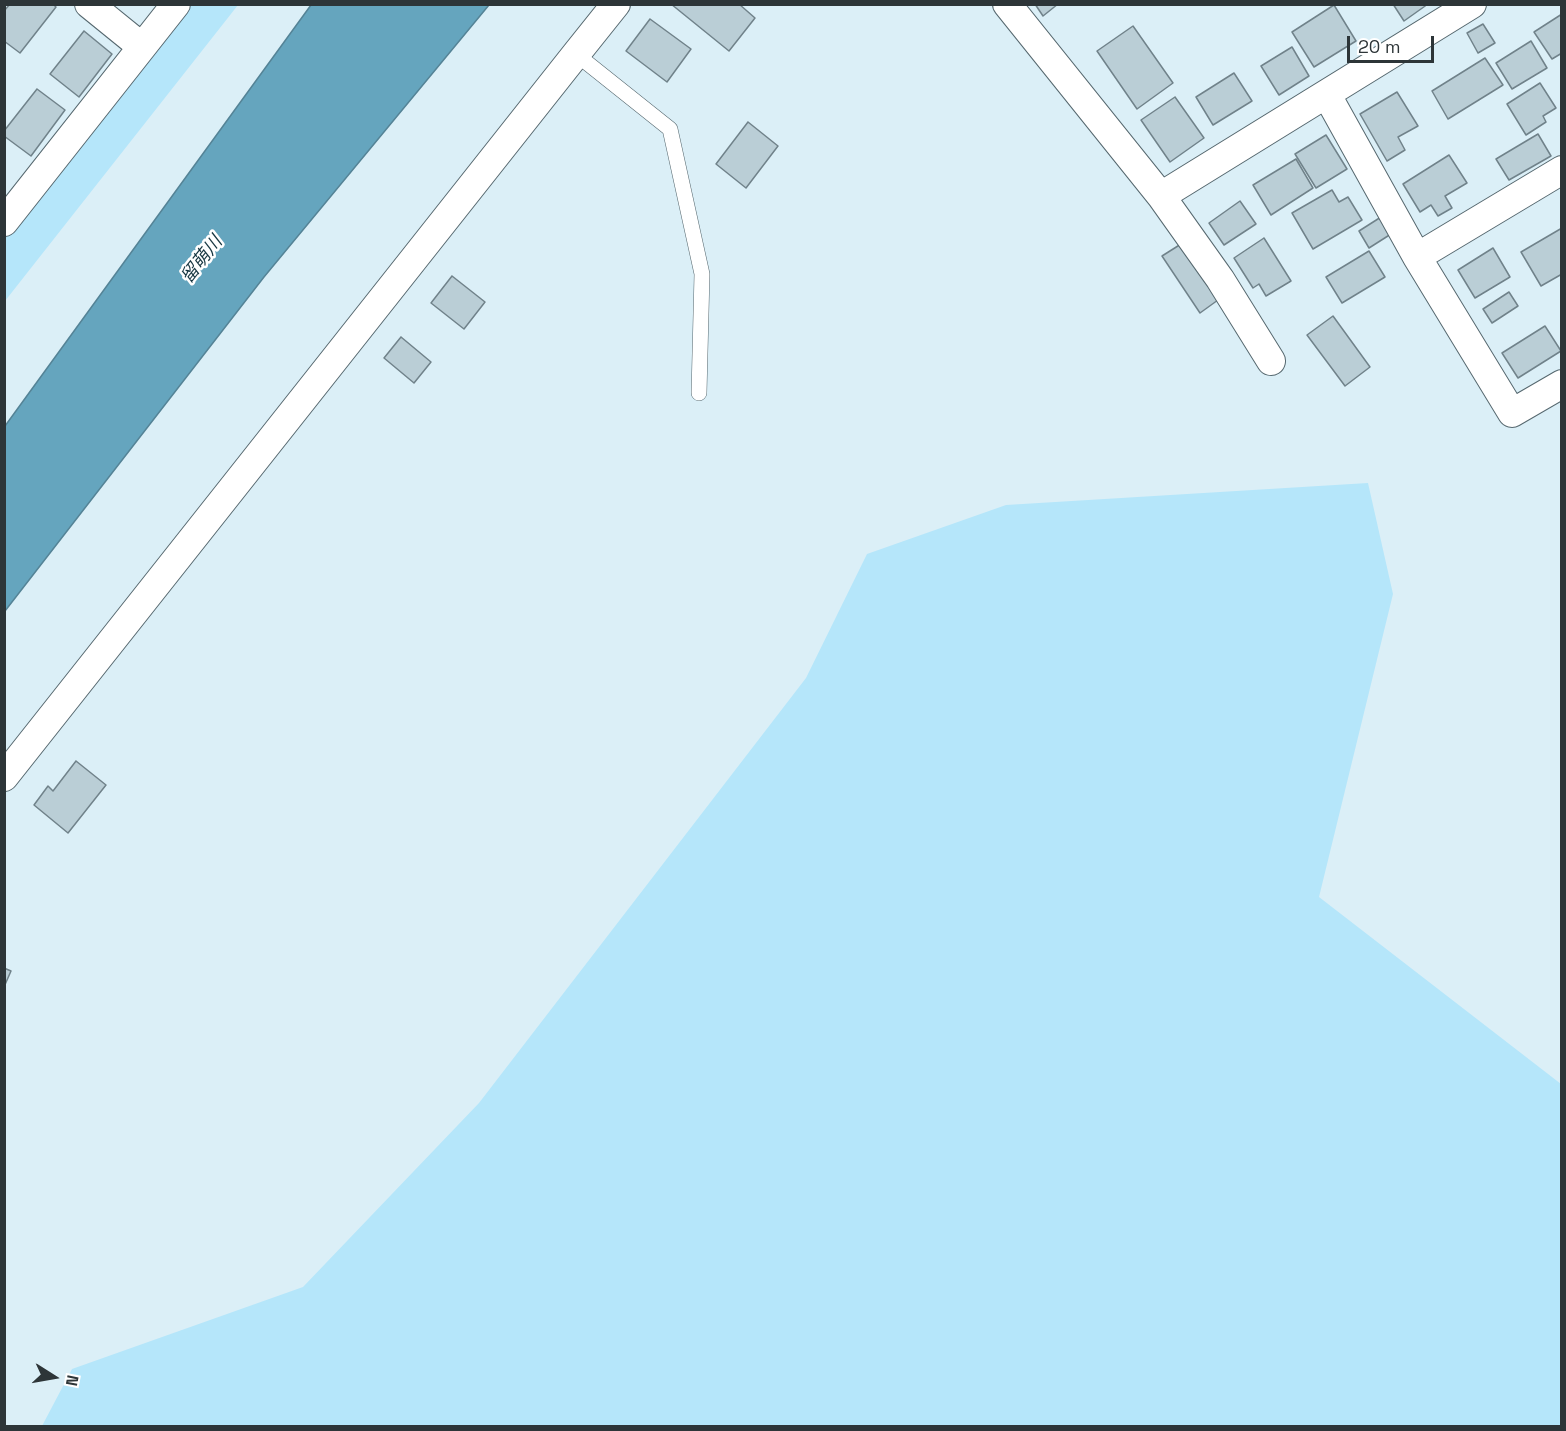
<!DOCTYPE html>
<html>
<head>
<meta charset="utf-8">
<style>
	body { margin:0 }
	#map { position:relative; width:1566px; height:1431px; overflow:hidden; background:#dbeff7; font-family:"Space Grotesk",sans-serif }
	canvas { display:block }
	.frame { position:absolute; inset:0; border:6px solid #2d3538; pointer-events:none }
	.north { position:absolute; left:24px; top:1347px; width:60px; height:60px; -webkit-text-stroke:4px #fff; paint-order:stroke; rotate:101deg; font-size:16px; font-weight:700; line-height:24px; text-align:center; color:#2d3538 }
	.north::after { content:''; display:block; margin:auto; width:21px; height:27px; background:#2d3538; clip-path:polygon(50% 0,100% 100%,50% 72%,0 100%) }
	.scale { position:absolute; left:1347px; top:36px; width:87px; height:27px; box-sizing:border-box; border:3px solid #2d3538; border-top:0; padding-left:8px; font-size:18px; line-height:21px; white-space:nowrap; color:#2d3538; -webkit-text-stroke:4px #fff; paint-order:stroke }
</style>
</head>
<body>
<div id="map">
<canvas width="1566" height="1431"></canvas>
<div class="frame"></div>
<div class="north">N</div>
<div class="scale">20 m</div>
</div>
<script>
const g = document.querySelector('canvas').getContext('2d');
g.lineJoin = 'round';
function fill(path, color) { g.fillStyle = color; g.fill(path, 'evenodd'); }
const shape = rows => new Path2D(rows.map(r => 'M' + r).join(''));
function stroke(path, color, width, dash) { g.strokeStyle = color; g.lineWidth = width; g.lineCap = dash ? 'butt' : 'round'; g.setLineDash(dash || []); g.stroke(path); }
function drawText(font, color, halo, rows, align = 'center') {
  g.font = font + ' "Space Grotesk","Noto Sans JP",sans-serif'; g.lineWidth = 5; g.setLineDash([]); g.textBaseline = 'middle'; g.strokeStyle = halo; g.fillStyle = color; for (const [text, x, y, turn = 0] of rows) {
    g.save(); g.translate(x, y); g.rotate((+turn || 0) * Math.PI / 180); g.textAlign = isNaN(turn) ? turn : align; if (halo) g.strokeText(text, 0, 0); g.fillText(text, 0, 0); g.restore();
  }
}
fill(shape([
	[189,5,238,5,5,301,4,238],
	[1368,483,1393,594,1319,897,1561,1084,1561,1426,42,1426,72,1369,303,1287,479,1103,806,678,867,554,1006,505]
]), '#b5e6fa');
const water = shape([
	[311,5,489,5,264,277,5,611,5,426,311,5]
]);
fill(water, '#65a5be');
stroke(water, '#548396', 1.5);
const building = shape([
	[10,4,53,4,56,7,20,53,4,41,4,11,10,4],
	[671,4,739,4,755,18,729,51,671,4],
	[1035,4,1058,4,1043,16,1035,4],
	[1393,4,1428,4,1404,21,1393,4],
	[1334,5,1356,41,1314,67,1292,32,1334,5],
	[1562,14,1562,53,1552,59,1534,32,1562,14],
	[650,19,691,49,667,82,626,51,650,19],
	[1483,24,1495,43,1478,53,1467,33,1483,24],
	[1133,26,1173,83,1137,109,1097,51,1133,26],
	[84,31,112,54,79,97,50,74,84,31],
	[1531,41,1547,68,1512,89,1496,63,1531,41],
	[1292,47,1309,76,1279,95,1261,66,1292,47],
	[1485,58,1503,85,1448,119,1432,91,1485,58],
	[1234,73,1252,101,1213,125,1196,97,1234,73],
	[1540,83,1556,108,1543,116,1546,122,1526,135,1507,104,1540,83],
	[37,89,65,110,31,156,4,136,4,131,37,89],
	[1397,92,1418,126,1398,137,1405,150,1387,161,1360,114,1397,92],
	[1175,97,1204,138,1170,162,1141,120,1175,97],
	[748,122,778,146,746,188,716,164,748,122],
	[1538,134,1551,156,1509,180,1496,159,1538,134],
	[1326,135,1347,169,1316,188,1295,154,1326,135],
	[1449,155,1467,183,1445,196,1452,208,1438,216,1431,205,1420,212,1403,184,1449,155],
	[1296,159,1313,188,1271,215,1253,185,1296,159],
	[1332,190,1339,202,1348,197,1362,220,1313,249,1292,213,1332,190],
	[1240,201,1256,224,1224,245,1209,223,1240,201],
	[1381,217,1391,234,1369,248,1359,231,1381,217],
	[1562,228,1562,274,1541,286,1521,252,1562,228],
	[1264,238,1291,281,1266,296,1259,284,1253,288,1234,258,1264,238],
	[1181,244,1218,300,1200,313,1162,256,1181,244],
	[1493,248,1510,277,1475,298,1458,270,1493,248],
	[1369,251,1385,277,1342,303,1326,277,1369,251],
	[452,276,485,302,464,329,431,303,452,276],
	[1509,292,1518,306,1492,323,1483,309,1509,292],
	[1333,316,1370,367,1345,386,1307,335,1333,316],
	[1545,326,1561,351,1518,378,1502,353,1545,326],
	[401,337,431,362,414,383,384,358,401,337],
	[76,761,106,785,68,833,34,805,48,786,53,791,76,761],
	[4,968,11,971,4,987,4,968]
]);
fill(building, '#baced6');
stroke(building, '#70828a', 1.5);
const lane = shape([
	[576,54,670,129,702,274,699,393]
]);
const street = shape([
	[89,4,142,47],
	[1007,4,1161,196,1220,279,1271,361],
	[1327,95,1417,257,1512,413,1562,384],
	[1161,196,1472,4],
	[4,222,176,4],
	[1417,257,1562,170],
	[4,777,576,54,616,4]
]);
stroke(lane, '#56686f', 16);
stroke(street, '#56686f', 30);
stroke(lane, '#fff', 15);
stroke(street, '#fff', 28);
drawText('italic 18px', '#173641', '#fff', [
	["留萌川",202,260,-52]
]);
</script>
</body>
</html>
